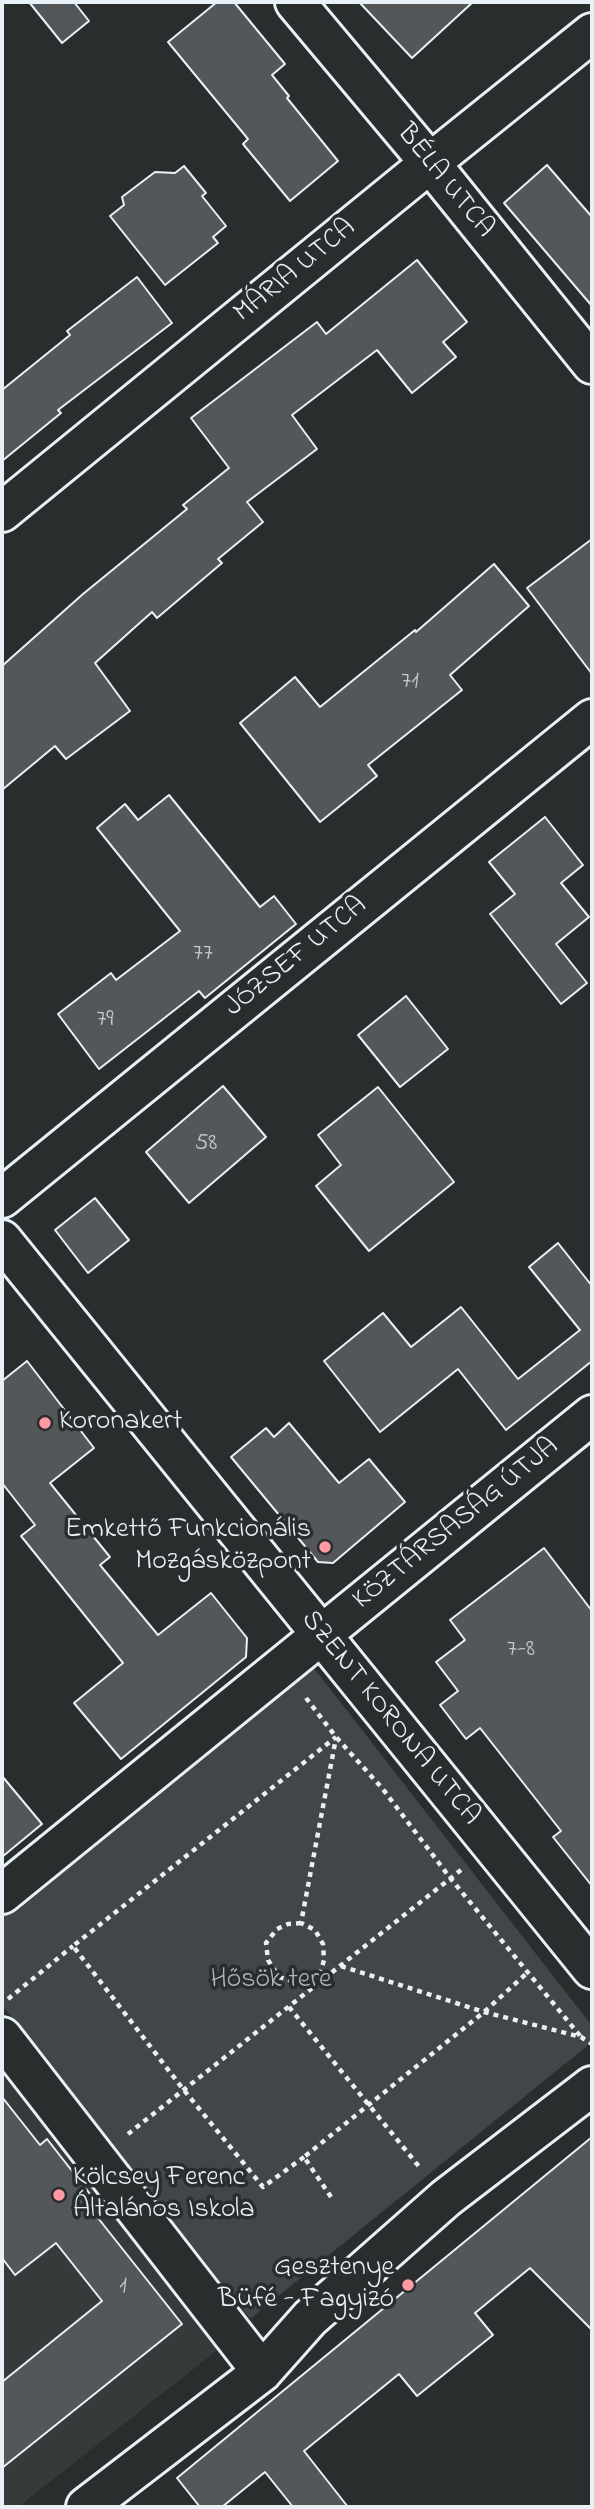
<!DOCTYPE html>
<html>
<head>
<meta charset="utf-8">
<style>
	body { margin:0 }
	#map { position:relative; width:594px; height:2509px; overflow:hidden; background:#2a2d2e; font-family:"Indie Flower",sans-serif }
	canvas { display:block }
	.frame { position:absolute; inset:0; border:4px solid #e8f1f8; pointer-events:none }
</style>
</head>
<body>
<div id="map">
<canvas width="594" height="2509"></canvas>
<div class="frame"></div>
</div>
<script>
const g = document.querySelector('canvas').getContext('2d');
g.lineJoin = 'round';
function fill(path, color) { g.fillStyle = color; g.fill(path, 'evenodd'); }
const shape = rows => new Path2D(rows.map(r => 'M' + r).join(''));
function stroke(path, color, width, dash) { g.strokeStyle = color; g.lineWidth = width; g.lineCap = dash ? 'butt' : 'round'; g.setLineDash(dash || []); g.stroke(path); }
function drawText(font, color, halo, rows, align = 'center') {
  g.font = font + ' "Indie Flower",sans-serif'; g.lineWidth = 7; g.setLineDash([]); g.textBaseline = 'middle'; g.strokeStyle = halo; g.fillStyle = color; for (const [text, x, y, turn = 0] of rows) {
    g.save(); g.translate(x, y); g.rotate((+turn || 0) * Math.PI / 180); g.textAlign = isNaN(turn) ? turn : align; if (halo) g.strokeText(text, 0, 0); g.fillText(text, 0, 0); g.restore();
  }
}
fill(shape([
	[2,2050,229,2341,18,2507,2,2507]
]), '#363a3b');
fill(shape([
	[303,1654,592,2026,592,2042,250,2319,2,2005,2,1894]
]), '#424648');
const building = shape([
	[29,2,74,2,89,21,62,43,29,2],
	[217,2,234,2,285,64,272,75,289,96,287,98,338,161,290,201,243,144,248,139,168,42,217,2],
	[359,2,473,2,412,58,359,2],
	[547,165,592,217,592,306,504,203,547,165],
	[184,166,206,193,202,196,226,226,213,237,218,243,165,285,110,216,124,205,122,197,155,172,175,173,184,166],
	[417,260,467,322,443,342,456,357,412,393,377,350,292,415,317,449,247,502,263,522,218,559,222,563,157,618,152,612,95,663,130,711,66,759,55,746,2,790,2,666,83,594,187,509,183,505,229,468,191,418,317,322,326,334,417,260],
	[137,277,172,323,58,410,61,413,2,461,2,390,70,335,67,331,137,277],
	[592,539,592,674,527,588,592,539],
	[494,564,529,606,450,675,462,690,368,765,377,776,320,822,240,723,295,677,320,707,415,630,416,632,494,564],
	[169,795,260,907,274,896,296,924,205,998,199,991,99,1069,58,1014,111,973,116,980,180,931,97,828,125,804,138,820,169,795],
	[545,817,583,865,561,883,589,917,556,944,587,983,561,1004,490,914,515,894,489,862,545,817],
	[406,996,448,1049,400,1087,358,1035,406,996],
	[223,1086,266,1137,189,1203,146,1152,223,1086],
	[378,1087,454,1182,369,1251,316,1186,341,1165,318,1135,378,1087],
	[95,1198,129,1240,88,1273,55,1230,95,1198],
	[558,1243,592,1286,592,1361,506,1430,458,1369,380,1432,324,1361,383,1313,411,1347,461,1307,518,1379,580,1330,529,1267,558,1243],
	[27,1361,94,1448,50,1483,110,1557,100,1565,158,1635,211,1593,247,1638,246,1657,121,1759,74,1703,123,1663,21,1536,35,1525,2,1483,2,1381,27,1361],
	[289,1423,339,1483,369,1459,405,1502,333,1563,318,1562,231,1457,266,1428,274,1437,289,1423],
	[544,1548,592,1611,592,1886,553,1837,561,1831,480,1728,466,1739,440,1705,458,1691,436,1662,465,1640,450,1620,544,1548],
	[2,1776,42,1824,2,1857,2,1776],
	[2,2097,40,2145,47,2139,105,2213,98,2218,182,2324,2,2468,2,2382,102,2301,56,2243,15,2275,2,2258,2,2097],
	[592,2137,592,2330,530,2268,475,2313,493,2335,417,2396,399,2374,304,2451,348,2507,293,2507,265,2472,222,2507,200,2507,177,2478,592,2137]
]);
fill(building, '#535759');
stroke(building, '#e8f1f8', 2);
const minor = shape([
	[295,2,430,163,592,364],
	[2,512,430,163,592,33],
	[2,1198,592,719],
	[2,1240,592,1969],
	[2,1894,592,1415],
	[2,2037,262,2372],
	[86,2507,262,2372,310,2318,446,2198,592,2086]
]);
stroke(minor, '#e8f1f8', 44);
stroke(shape([
	[306,1698,336,1737,382,1788,451,1879,581,2037],
	[301,1923,288,1924,277,1929,266,1943,268,1960,279,1977,298,1983,317,1985,324,1960,323,1944,315,1930,301,1923,336,1738],
	[341,1966,484,2012,581,2037,592,2044],
	[8,1999,73,1946],
	[289,2007,421,2169],
	[128,2134,461,1870],
	[304,2157,263,2187,183,2089,73,1946,336,1737],
	[331,2197,304,2157,484,2012,527,1973]
]), '#e8f1f8', 4.5, [5, 5]);
stroke(minor, '#2a2d2e', 38);
for (const [x, y, r, color] of [
	[45,1423,7,"#ff9aa2"],
	[325,1547,7,"#ff9aa2"],
	[59,2195,7,"#ff9aa2"],
	[408,2285,7,"#ff9aa2"]
]) { const dot = new Path2D(); dot.arc(x, y, r, 0, 2 * Math.PI); g.fillStyle = color; g.fill(dot); stroke(dot, '#2a2d2e', 2.5); }
drawText('24px', '#c3cad0', null, [
	["71",410,683],
	["77",203,955],
	["79",105,1021],
	["58",206,1145],
	["7-8",521,1651],
	["1",123,2288]
]);
drawText('28px', '#e8f1f8', '#2a2d2e', [
	["BÉLA UTCA",444,182,51],
	["MÁRIA UTCA",296,272,-39],
	["JÓZSEF UTCA",297,958,-39],
	["KÖZTÁRSASÁG ÚTJA",457,1525,-39],
	["SZENT KORONA UTCA",389,1719,51]
]);
drawText('28px', '#e8f1f8', '#2a2d2e', [
	["Koronakert",59,1423],
	["Emkettő Funkcionális",311,1531,"right"],
	["Mozgásközpont",311,1563,"right"],
	["Kölcsey Ferenc",73,2179],
	["Általános Iskola",73,2211],
	["Gesztenye",394,2269,"right"],
	["Büfé - Fagyizó",394,2301,"right"]
], 'left');
drawText('28px', '#aeb5ba', '#2a2d2e', [
	["Hősök tere",271,1981]
]);
</script>
</body>
</html>
